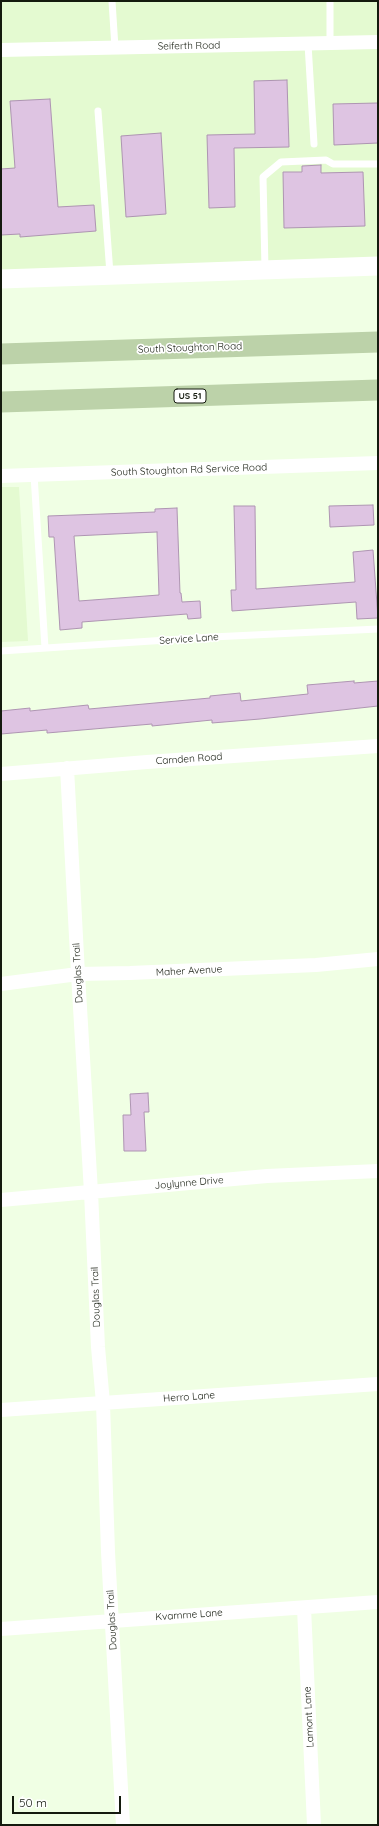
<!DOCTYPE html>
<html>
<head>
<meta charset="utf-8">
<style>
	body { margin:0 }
	#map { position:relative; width:379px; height:1826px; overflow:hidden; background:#f0ffe4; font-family:Quicksand,sans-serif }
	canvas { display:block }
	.frame { position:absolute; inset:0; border:2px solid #141a0e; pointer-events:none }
	.scale { position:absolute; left:12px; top:1796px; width:109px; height:18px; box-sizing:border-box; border:2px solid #141a0e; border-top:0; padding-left:5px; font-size:12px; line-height:14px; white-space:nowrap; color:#141a0e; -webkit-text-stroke:3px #fff; paint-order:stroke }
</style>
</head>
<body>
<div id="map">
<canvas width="379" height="1826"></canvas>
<div class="frame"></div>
<div class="scale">50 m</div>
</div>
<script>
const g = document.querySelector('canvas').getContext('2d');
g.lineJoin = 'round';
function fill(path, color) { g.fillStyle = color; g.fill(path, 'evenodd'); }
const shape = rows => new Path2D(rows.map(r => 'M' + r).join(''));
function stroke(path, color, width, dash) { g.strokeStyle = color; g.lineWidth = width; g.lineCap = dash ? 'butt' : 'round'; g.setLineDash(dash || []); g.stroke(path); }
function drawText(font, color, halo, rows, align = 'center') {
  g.font = font + ' Quicksand,sans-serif'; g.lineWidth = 3.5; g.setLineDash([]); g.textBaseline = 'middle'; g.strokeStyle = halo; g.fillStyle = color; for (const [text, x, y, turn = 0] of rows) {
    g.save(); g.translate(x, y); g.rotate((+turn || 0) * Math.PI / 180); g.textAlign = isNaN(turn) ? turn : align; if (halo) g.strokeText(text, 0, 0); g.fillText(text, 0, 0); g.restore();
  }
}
fill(shape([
	[1,1,378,1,378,266,1,279],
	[1,487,19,487,28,641,1,642]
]), '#e4fad1');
const building = shape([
	[287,80,289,147,234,148,235,207,209,208,207,135,255,134,254,81,287,80],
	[50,99,58,207,94,205,96,231,20,237,20,234,1,235,1,169,15,168,10,101,50,99],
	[378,103,378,143,334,145,333,104,378,103],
	[161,133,166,214,126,217,121,136,161,133],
	[321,165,321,173,363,172,365,226,284,228,283,172,302,172,302,166,321,165],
	[373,505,374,525,330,527,329,506,373,505],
	[234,506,255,506,256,589,355,582,353,552,373,550,378,618,357,619,356,602,232,611,231,590,236,590,234,506],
	[177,508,180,593,181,593,182,602,200,601,201,618,188,619,187,614,82,622,82,628,60,630,54,537,49,537,48,516,155,512,155,509,177,508],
	[157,532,159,595,79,601,74,536,157,532],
	[354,681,354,683,378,681,378,706,260,719,212,723,212,720,152,726,152,724,47,733,47,730,1,734,1,711,30,708,30,711,88,705,89,709,210,698,210,696,240,693,241,701,308,694,307,685,354,681],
	[148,1093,149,1112,144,1112,146,1151,124,1151,123,1115,131,1115,130,1094,148,1093]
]);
fill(building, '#dec4e2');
stroke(building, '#ae95b2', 1);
stroke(shape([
	[112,1,115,48],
	[330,1,330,43],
	[308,44,314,144],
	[98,111,110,274],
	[265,269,263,177,281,162,326,160,333,164,378,164],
	[34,475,45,648],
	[1,651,212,637,378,629]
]), '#fff', 7);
stroke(shape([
	[1,50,378,42],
	[1,476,378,463],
	[67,768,78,974,91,1192,98,1347,103,1403,108,1552,123,1825],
	[1,774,147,762,378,746],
	[1,984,78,974,130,973,316,965,378,959],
	[1,1200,267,1176,378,1171],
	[1,1410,378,1384],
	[304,1608,314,1825],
	[1,1629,378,1602]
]), '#fff', 14);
stroke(shape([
	[1,279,378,266]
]), '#fff', 19);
stroke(shape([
	[1,354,378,342],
	[1,402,378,390]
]), '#bcd2a9', 21);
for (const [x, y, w] of [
	[190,396,32]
]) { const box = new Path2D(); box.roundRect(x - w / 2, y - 7, w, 14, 3); g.fillStyle = '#fff'; g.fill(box); stroke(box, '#141a0e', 1); }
drawText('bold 9px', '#141a0e', null, [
	["US 51",190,396]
]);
drawText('10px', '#141a0e', '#fff', [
	["Seiferth Road",189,46,-1],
	["South Stoughton Road",190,348,-2],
	["South Stoughton Rd Service Road",189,470,-2],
	["Service Lane",189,639,-4],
	["Camden Road",189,759,-4],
	["Maher Avenue",189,971,-3],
	["Douglas Trail",78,973,-93],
	["Joylynne Drive",189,1183,-5],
	["Douglas Trail",96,1297,-92],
	["Herro Lane",189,1397,-4],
	["Kvamme Lane",189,1615,-4],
	["Douglas Trail",112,1620,-93],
	["Lamont Lane",309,1717,-93]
]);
</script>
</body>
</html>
